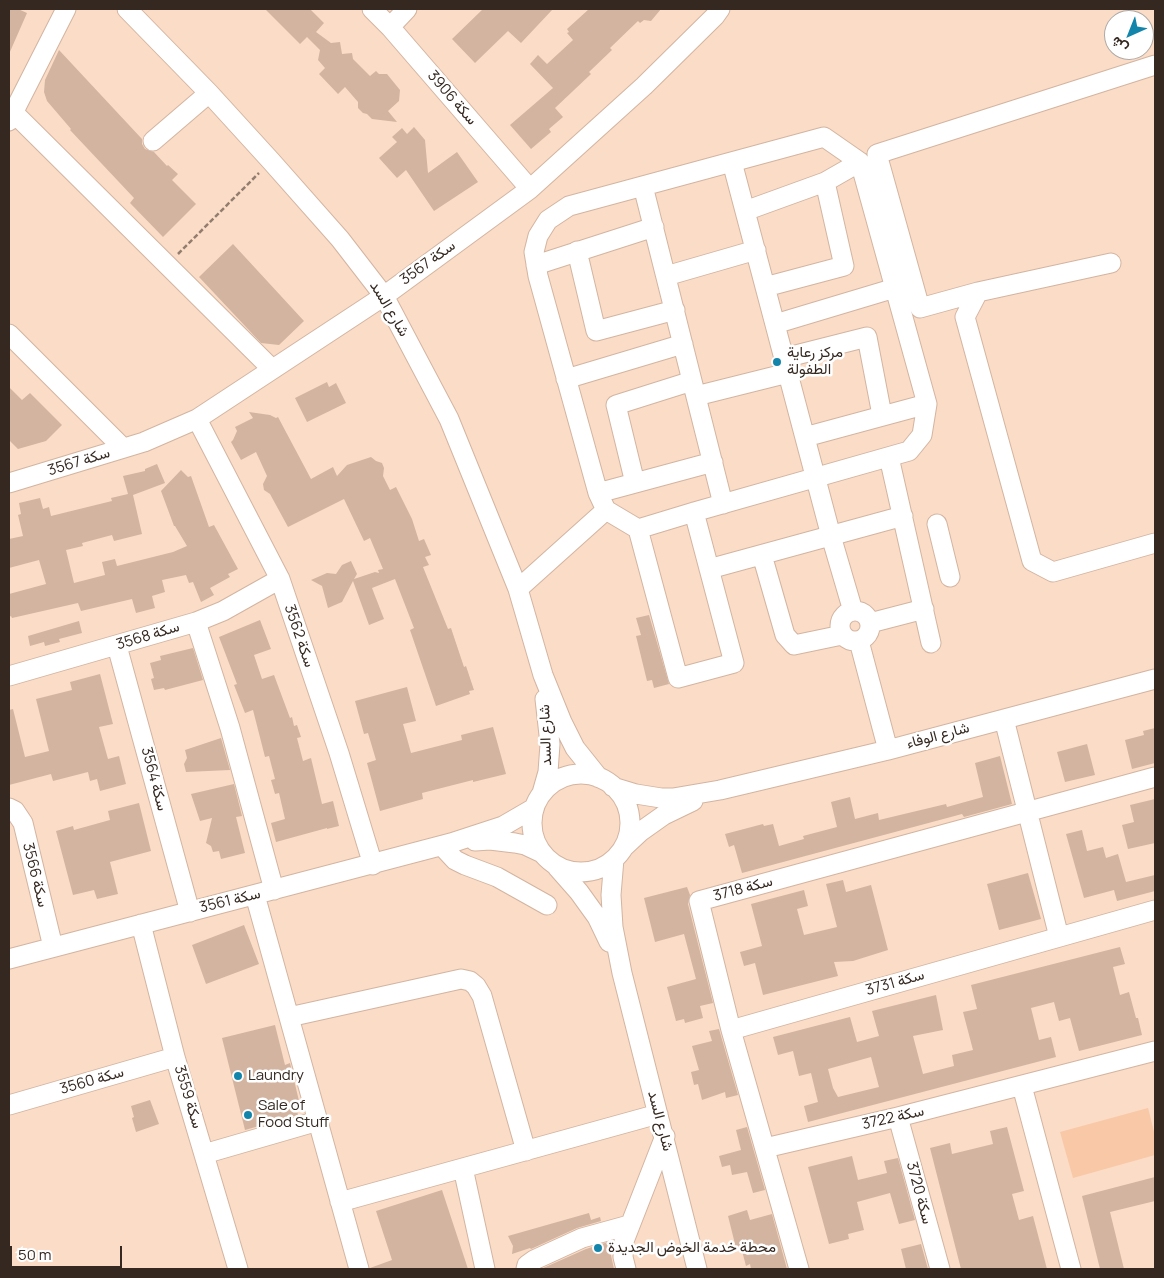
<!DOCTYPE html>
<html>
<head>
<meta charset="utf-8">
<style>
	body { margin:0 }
	#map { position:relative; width:1164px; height:1278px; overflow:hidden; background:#fbdcc7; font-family:Manrope,Vazirmatn,sans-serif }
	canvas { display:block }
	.frame { position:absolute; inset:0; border:10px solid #342820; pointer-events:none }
	.north { position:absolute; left:1104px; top:10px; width:50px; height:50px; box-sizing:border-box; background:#fff; border:1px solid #aea9a6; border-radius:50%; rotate:224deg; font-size:14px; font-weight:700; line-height:20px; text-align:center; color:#342820 }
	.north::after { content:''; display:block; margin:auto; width:18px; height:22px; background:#1385ab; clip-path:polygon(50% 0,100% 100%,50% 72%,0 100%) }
	.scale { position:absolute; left:10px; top:1246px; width:112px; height:22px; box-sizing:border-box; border:2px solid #342820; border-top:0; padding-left:6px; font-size:15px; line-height:18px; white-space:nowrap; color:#342820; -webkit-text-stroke:4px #fff; paint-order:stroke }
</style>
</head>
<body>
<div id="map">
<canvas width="1164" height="1278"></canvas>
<div class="frame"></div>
<div class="north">ش</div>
<div class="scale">50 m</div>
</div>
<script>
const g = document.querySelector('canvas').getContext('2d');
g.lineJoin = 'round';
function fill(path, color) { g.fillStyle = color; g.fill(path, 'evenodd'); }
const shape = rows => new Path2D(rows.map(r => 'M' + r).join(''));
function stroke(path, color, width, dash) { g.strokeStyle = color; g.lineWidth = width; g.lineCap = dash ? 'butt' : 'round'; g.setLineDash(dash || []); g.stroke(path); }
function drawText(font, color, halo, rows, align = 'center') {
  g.font = font + ' Manrope,Vazirmatn,sans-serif'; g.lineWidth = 5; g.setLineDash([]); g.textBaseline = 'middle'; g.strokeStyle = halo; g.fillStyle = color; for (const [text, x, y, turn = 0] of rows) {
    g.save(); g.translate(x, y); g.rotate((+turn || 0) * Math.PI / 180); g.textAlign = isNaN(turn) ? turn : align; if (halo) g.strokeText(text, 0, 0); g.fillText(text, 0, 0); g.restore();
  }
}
fill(shape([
	[1148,1108,1155,1136,1155,1155,1073,1178,1060,1132]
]), '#f8c8a7');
fill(shape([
	[9,9,18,9,27,13,9,54],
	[265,9,310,9,324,23,316,32,331,43,340,42,342,54,352,53,353,59,370,76,376,71,379,74,387,74,400,90,399,101,388,111,397,122,372,119,367,114,363,113,358,108,358,102,345,87,338,94,319,74,325,68,318,60,320,50,307,37,300,44],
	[483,9,553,9,521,43,508,31,475,63,452,39],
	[589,9,661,9,651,21,644,20,640,23,638,21,610,48,612,50,589,72,591,74,555,108,563,117,549,129,551,132,531,149,510,125,553,88,530,64,538,55,547,64,573,40,567,33,569,32,567,29],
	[59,50,142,139,142,144,145,149,154,152,167,166,168,165,178,174,172,180,196,204,163,237,130,203,134,198,70,130,71,129,47,101,44,92,45,80],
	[414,127,425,140,428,173,457,152,478,182,434,211,406,170,397,178,379,158,397,142,392,137,402,128,407,134],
	[233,244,304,321,279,345,261,343,199,277],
	[327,382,329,387,336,383,346,403,307,422,295,398],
	[9,387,22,400,30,393,62,425,46,441,18,449,9,440],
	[249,412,270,415,276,418,278,417,311,479,333,467,337,476,347,465,371,457,376,461,382,463,384,468,383,476,390,490,396,487,412,519,419,541,424,539,431,555,425,557,429,565,423,567,448,629,451,628,464,667,466,666,474,690,469,691,470,694,436,706,410,630,414,628,395,579,372,588,384,619,369,625,353,581,342,602,328,608,322,586,311,580,327,573,336,574,342,565,351,561,357,574,354,579,375,572,379,573,378,570,383,569,370,538,364,541,344,499,288,527,270,494,264,490,263,484,267,476,256,452,241,460,231,442,233,440,237,431,235,427,253,418],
	[157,464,165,483,133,495,142,534,114,541,112,535,82,543,83,546,66,550,74,583,105,575,102,562,115,559,117,566,173,552,187,546,175,526,174,526,161,491,181,470,188,477,191,476,209,527,214,525,238,569,228,574,230,577,210,588,214,595,201,602,193,582,189,583,186,575,162,580,165,592,152,596,155,608,136,613,132,599,81,611,78,603,12,618,11,616,9,617,9,594,46,584,39,560,9,568,9,539,23,536,18,515,21,514,19,503,40,498,43,509,49,507,51,516,112,501,111,498,128,494,123,476,145,471,145,469],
	[649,615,669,684,654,688,652,680,647,681,636,636,641,635,636,618],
	[260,620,271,649,254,655,262,679,274,675,290,718,292,717,294,726,297,725,301,737,297,738,303,761,311,758,322,804,333,801,339,826,327,829,327,828,276,842,271,823,285,819,279,793,275,794,271,780,275,779,269,756,265,757,253,710,245,713,234,685,237,684,219,637],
	[79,621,82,633,59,639,60,642,45,646,44,642,30,646,28,636],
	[193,648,203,680,165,690,164,688,154,690,151,679,154,678,150,663,161,660,160,656],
	[100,674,113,724,99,727,108,759,119,756,126,784,100,791,97,779,90,781,88,772,53,781,51,774,9,785,9,710,13,709,25,757,49,751,36,699,72,690,70,682],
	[407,687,416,721,403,724,411,753,462,740,461,735,493,727,506,774,473,782,473,780,422,793,423,799,380,811,367,763,376,760,368,733,364,734,355,701],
	[1155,728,1155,763,1132,769,1125,740,1144,735,1143,731],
	[221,738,230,770,186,772,184,764,187,758,185,750],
	[1087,744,1095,775,1065,782,1057,752],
	[1000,756,1012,804,964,817,962,814,742,873,734,845,729,847,725,834,763,824,764,826,773,824,779,846,804,839,803,836,837,827,831,802,850,797,855,819,878,813,879,820,946,804,947,807,983,797,975,763],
	[234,784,242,816,236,817,245,853,221,859,219,851,213,852,211,846,206,843,212,818,200,821,191,794],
	[1155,799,1155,843,1128,849,1122,825,1134,822,1130,805],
	[139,803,151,851,110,862,118,894,97,899,94,890,73,895,56,831,73,826,74,830,110,820,108,811],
	[1082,830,1087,851,1103,847,1106,858,1118,854,1126,882,1155,875,1155,891,1117,901,1114,890,1084,898,1066,834],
	[1028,873,1041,919,999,930,987,884],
	[843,880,846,892,871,885,888,950,853,961,834,962,838,976,763,995,755,963,744,966,740,952,762,946,751,904,804,890,808,906,797,909,804,935,837,927,826,884],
	[687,887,690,895,688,904,713,1003,700,1006,703,1018,685,1023,684,1019,676,1021,667,987,696,979,684,934,655,942,644,898],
	[244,925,259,964,206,984,192,945],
	[1120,947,1125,964,1113,967,1120,995,1129,992,1136,1018,1138,1018,1142,1035,1079,1051,1070,1018,1059,1021,1054,1002,1031,1008,1039,1040,1051,1037,1056,1057,808,1122,804,1106,818,1102,811,1073,799,1076,793,1051,778,1055,773,1037,850,1017,857,1042,879,1036,872,1011,936,995,943,1030,913,1036,923,1074,954,1066,952,1055,973,1050,963,1012,977,1009,971,985],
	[871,1057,879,1087,838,1097,833,1088,828,1069],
	[275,1025,285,1065,290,1063,299,1101,295,1102,298,1115,245,1130,222,1038],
	[719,1029,738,1095,726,1098,725,1092,702,1100,698,1084,694,1085,691,1072,699,1070,692,1046,712,1041,709,1031],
	[150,1100,159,1124,136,1132,132,1118,134,1117,131,1106],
	[747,1127,765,1190,753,1193,747,1172,732,1175,730,1165,722,1167,719,1156,741,1150,736,1130],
	[1007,1127,1024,1191,1012,1194,1019,1220,1033,1216,1047,1269,961,1269,930,1148,950,1143,952,1154,993,1144,990,1131],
	[852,1156,858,1180,887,1173,884,1161,898,1158,915,1220,899,1224,890,1193,857,1202,864,1230,848,1234,849,1239,829,1244,808,1167],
	[1155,1177,1155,1201,1110,1212,1124,1269,1100,1269,1082,1196],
	[442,1190,468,1269,371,1269,370,1268,392,1260,376,1211],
	[747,1210,750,1220,772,1214,787,1269,751,1269,750,1264,746,1266,741,1247,736,1248,728,1216],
	[589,1213,591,1220,600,1217,601,1221,577,1228,531,1249,530,1248,512,1254,513,1246,508,1236],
	[608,1242,614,1269,541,1269,586,1249],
	[921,1244,928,1269,906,1269,901,1249]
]), '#d2b4a0');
const minor = shape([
	[127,9,209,93,271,161,340,239,384,296,449,419,518,589,543,675,562,722,575,748,599,778],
	[372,9,390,27,530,189],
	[390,27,407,9],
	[13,112,272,369],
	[9,121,66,9],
	[153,141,209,93],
	[732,162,831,536,853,611],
	[643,186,723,504],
	[745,211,825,182,860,162],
	[577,251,596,331,675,310],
	[1111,263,978,292,965,317,1032,561,1053,572,1155,543],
	[536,265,654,227],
	[666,276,756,250],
	[765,287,844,266,825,182],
	[978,292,920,308,877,154,1155,65],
	[775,324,895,288],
	[9,334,123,448],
	[784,358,867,337,882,415],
	[566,379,683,344],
	[696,396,788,373],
	[197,419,280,579,339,753,373,865],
	[805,437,927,404],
	[889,457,931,643],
	[9,483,144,442,197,419,384,296,530,189,644,86,715,16,720,9],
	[635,483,616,405,692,381],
	[598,493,713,462],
	[937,524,950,577],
	[638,529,694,512,909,451,922,435,927,404,860,162,824,137,569,206,548,220,538,236,534,252,538,276,598,493,606,510,638,529,678,678,734,663,694,512],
	[762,555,785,635,794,645,842,635],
	[709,569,903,516],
	[518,589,606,510],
	'840 626a15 15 0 1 1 30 0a15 15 0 1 1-30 0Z',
	[196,622,230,728,274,890],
	[870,623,924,609],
	[859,641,888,750],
	[117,646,190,912],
	[9,676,196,622,223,611,280,579],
	[1004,719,1059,937],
	'532 823a49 49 0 1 1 98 0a49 49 0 1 1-98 0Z',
	[613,787,636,794,661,798,673,798,720,790,888,750,1155,679],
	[542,793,548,772,550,744,545,699],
	[9,808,15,811,23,823,53,947],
	[475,841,490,840,515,843,525,845,542,853],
	[442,846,455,860,465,865,497,877,547,905],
	[625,846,640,832,664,815,693,801],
	[614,859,611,895,613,927,622,973,697,1269],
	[557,867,579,892,597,917,609,942],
	[255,895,359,1269],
	[141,924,175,1057,238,1269],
	[9,959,451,843,503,826,534,808],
	[289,1017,452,981,461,979,470,981,476,986,482,996,526,1151],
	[731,1030,1155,910],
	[1022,1086,1071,1269],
	[9,1105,175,1057],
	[898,1117,940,1269],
	[765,1148,898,1117,1155,1051],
	[204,1154,318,1121],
	[463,1168,485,1269],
	[340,1202,658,1114],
	[526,1269,527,1265,534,1260,582,1238,629,1225],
	[626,1269,623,1257,624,1241,665,1136],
	[799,1269,731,1030,699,901,1155,777]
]);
stroke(minor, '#d3b4a0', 21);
stroke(shape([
	[178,254,259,173]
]), '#927d6f', 2.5, [5, 2.5]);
stroke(minor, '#fff', 19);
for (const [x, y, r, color] of [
	[777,362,5,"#1385ab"],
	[238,1076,5,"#1385ab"],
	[248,1115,5,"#1385ab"],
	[598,1248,5,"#1385ab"]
]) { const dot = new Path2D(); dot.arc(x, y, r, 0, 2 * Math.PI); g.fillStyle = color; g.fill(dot); stroke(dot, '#fff', 2); }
drawText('15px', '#342820', '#fff', [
	["سكة 3906",452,98,49],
	["سكة 3567",428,263,-36],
	["شارع السد",389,309,59],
	["سكة 3567",79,462,-17],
	["سكة 3568",148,636,-17],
	["سكة 3562",299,636,71],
	["شارع السد",546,735,-92],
	["شارع الوفاء",938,736,-15],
	["سكة 3564",154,779,75],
	["سكة 3566",35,875,76],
	["سكة 3718",743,889,-15],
	["سكة 3561",230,901,-14],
	["سكة 3731",895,983,-16],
	["سكة 3560",92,1081,-16],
	["سكة 3559",188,1097,73],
	["سكة 3722",893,1118,-13],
	["شارع السد",660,1121,75],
	["سكة 3720",919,1193,75]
]);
drawText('15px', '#342820', '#fff', [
	["مركز رعاية",787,353],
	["الطفولة",787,370],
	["Laundry",248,1076],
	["Sale of",258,1106],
	["Food Stuff",258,1123],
	["محطة خدمة الخوض الجديدة",608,1248]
], 'left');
</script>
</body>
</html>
